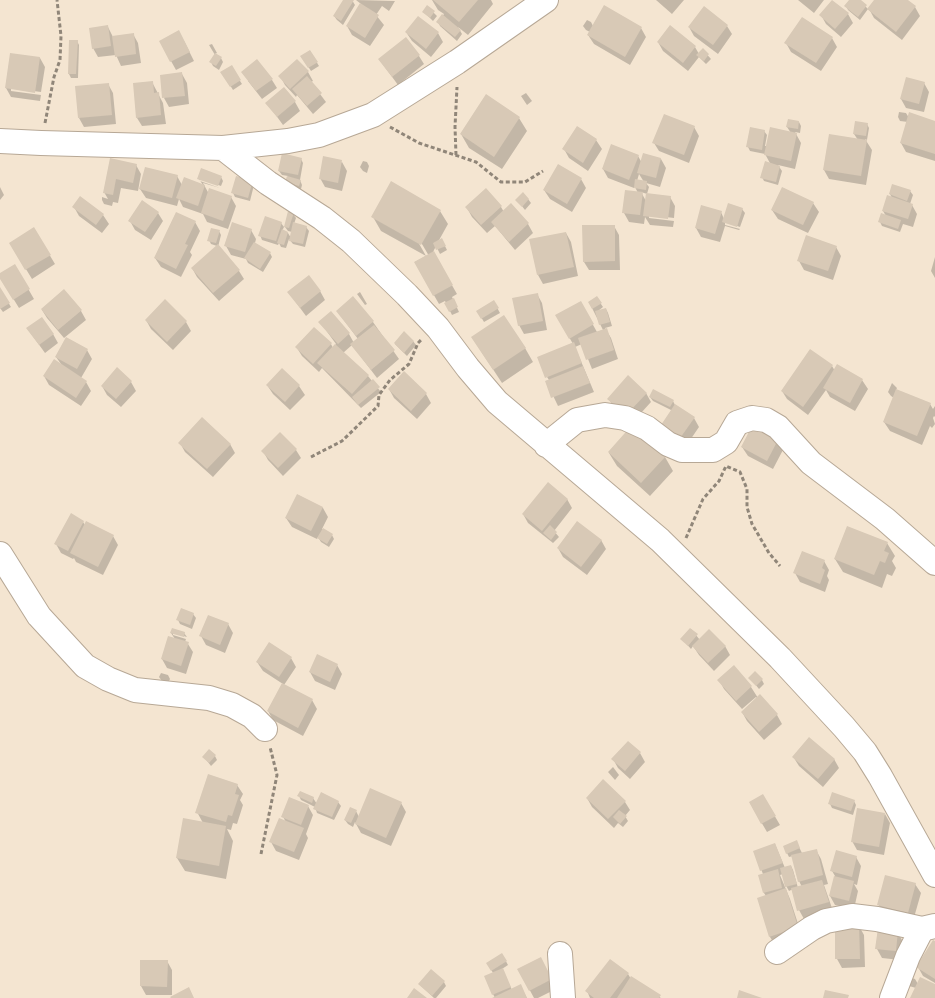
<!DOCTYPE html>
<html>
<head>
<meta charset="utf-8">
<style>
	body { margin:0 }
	canvas { display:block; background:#f4e5d1 }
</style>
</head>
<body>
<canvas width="935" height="998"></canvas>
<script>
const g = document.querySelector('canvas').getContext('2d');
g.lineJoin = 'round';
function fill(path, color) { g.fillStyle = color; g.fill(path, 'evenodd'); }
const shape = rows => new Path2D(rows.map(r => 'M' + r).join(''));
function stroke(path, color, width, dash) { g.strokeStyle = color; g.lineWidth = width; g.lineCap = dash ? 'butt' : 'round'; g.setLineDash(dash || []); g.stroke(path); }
fill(shape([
	[345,0,352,0,355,5,343,25,337,20,334,16],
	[356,0,395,1,389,11,382,6,376,15,384,25,370,46,352,35,347,26,361,4],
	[432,0,491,0,493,4,468,35,458,27,462,34,457,41,440,26,438,22,444,14,438,10],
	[656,0,684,0,672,14],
	[798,0,824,0,814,13],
	[850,0,859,0,868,9,860,20,848,10,846,6],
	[876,0,905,0,915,7,920,16,902,40,874,18,869,9],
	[428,7,437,16,433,21,424,12],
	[848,14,853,23,841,37,826,24,821,15],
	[587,20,591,22,593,26,641,28,646,37,630,65,594,44,588,35,590,32,586,30,583,26],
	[727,26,732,34,718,54,694,36,689,27],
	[108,27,113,37,133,34,138,43,141,63,121,66,116,55,98,57,93,48],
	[406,32,438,33,443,42,431,57,412,41],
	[832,38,837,47,821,71,791,52,786,43],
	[77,41,79,45,78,78,71,78,69,74],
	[184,41,194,61,176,70,171,61],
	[658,42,695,47,699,54,703,50,711,59,706,64,699,57,688,71,663,51],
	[212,44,217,53,215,54,221,58,223,62,219,70,213,66,211,62,215,55,209,45],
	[310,51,319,66,311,71,302,57],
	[11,54,40,58,45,67,41,92,11,88,11,91,41,95,40,101,11,97,6,88],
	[419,56,424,64,398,85,379,59],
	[231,67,242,84,233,90,222,72],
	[308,72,313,81,311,82,326,102,313,114,297,95,296,97,285,85,280,76],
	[182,74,187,83,189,104,169,107,164,98],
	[272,80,277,88,262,99,248,81],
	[152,82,163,103,166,124,142,126,137,118],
	[924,83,929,92,924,112,906,108,901,99],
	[108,84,113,93,116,124,84,127,79,118],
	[526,93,532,101,527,105,521,96],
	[295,102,300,111,283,125,267,103],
	[899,112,906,113,909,118,935,122,935,161,906,152,901,143,908,122,900,121,898,117],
	[519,118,527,131,502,169,469,148,461,134],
	[799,122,801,126,800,133,795,132,801,143,795,169,778,165,782,171,778,185,764,181,762,177,771,165,765,154,750,151,748,147,764,131,767,135,765,146,767,146,791,133,787,127],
	[867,124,869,128,867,140,865,139,872,150,866,185,829,179,824,170,858,140,854,134],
	[694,127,699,136,689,163,659,151,654,143],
	[577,128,596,140,602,149,588,171,569,158,564,149],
	[638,156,642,163,661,159,666,168,660,187,646,183,649,187,647,194,641,192,646,201,670,197,675,206,674,218,649,215,649,218,674,221,673,227,650,225,645,217,644,224,629,222,624,213,638,193,635,187,634,188,608,178,603,169],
	[639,174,644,182,637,181],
	[301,159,303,163,300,180,302,185,301,189,288,186,288,176,282,175,279,171],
	[111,160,136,165,141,174,138,191,121,188,118,203,113,202,112,206,104,204,102,200,102,197,108,199,104,192],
	[363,161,367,162,369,166,367,173,363,171,360,167],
	[342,162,347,171,342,191,325,187,320,178],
	[146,168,177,176,182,185,185,179,203,185,199,179,202,170,221,177,223,181,221,186,200,178,200,181,220,188,203,183,209,194,210,190,231,197,236,206,228,229,207,222,203,214,183,207,179,199,177,206,146,198,140,189],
	[237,177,254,185,250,201,235,197,233,193],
	[581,179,586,188,572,212,550,199,544,190],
	[0,187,4,195,0,200],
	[783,188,813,203,819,212,808,233,778,219,772,210],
	[910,191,913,195,910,204,912,205,917,214,913,227,903,224,900,232,882,226,880,222,886,216,883,211,892,198,890,194],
	[528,199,531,203,525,210,517,200],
	[74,207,103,215,109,224,102,233,79,216],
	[501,207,504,212,528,224,533,233,515,250,495,226,487,233,472,217,467,208],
	[742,209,745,213,740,227,725,222,725,225,740,229,739,230,725,226,720,242,701,237,696,228,721,212,724,219],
	[440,211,448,224,438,242,442,240,447,250,440,254,436,246,433,252,457,294,452,297,459,312,452,315,445,301,439,304,415,262,426,256,381,231,373,217],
	[419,239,429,256,426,256,417,240],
	[158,213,163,221,151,240,135,230,130,221],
	[293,214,296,218,294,224,306,227,309,231,305,247,293,244,289,239,286,248,281,247,279,243,278,245,262,240,260,235,281,223,284,227,282,231,288,233,291,238,292,232,288,231,285,227],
	[195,222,200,231,190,252,192,255,181,277,161,267,155,258],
	[614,226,619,235,620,270,589,270,584,262],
	[34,229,55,264,32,279,10,243],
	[251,230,256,239,255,243,270,253,272,257,263,272,248,263,246,259,231,255,226,246],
	[219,231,221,235,218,247,239,271,244,279,219,301,197,277,192,268,217,246,211,244,209,240],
	[566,233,571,242,578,276,543,284,538,275],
	[836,247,841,256,833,280,804,270,799,261],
	[935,257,935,278,931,271],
	[15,266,34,299,19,308,0,277,0,275],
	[0,289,11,307,3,312,0,308],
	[320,291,325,300,306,316,289,293],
	[360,292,367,304,365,305,357,294],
	[537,294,542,303,547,330,524,334,519,325],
	[597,298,603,307,598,311,606,309,608,313,612,326,605,328,611,338,618,359,592,369,582,344,575,347,594,392,558,406,546,381,549,380,547,377,573,344,557,316,580,302,597,332,603,330,589,302],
	[494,302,500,313,484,322,478,312],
	[42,310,81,311,86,320,64,338,47,318],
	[337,311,373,322,399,359,377,378,352,345,343,353,368,376,381,392,361,408,322,368,319,372,302,356,297,348,331,344,333,348,336,344,320,322,331,312,349,334,354,343,358,339],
	[146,320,186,322,191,331,173,350,151,329],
	[27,328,53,334,58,343,45,353],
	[413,341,416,345,407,356,395,344],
	[525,348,533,362,502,383,481,351],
	[87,350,92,359,81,378,86,382,91,391,81,406,49,385,44,376,61,364,56,357],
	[832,366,835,371,837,366,862,380,868,389,855,411,830,397,826,390,808,415,787,399,782,391],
	[117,369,131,382,136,391,121,407,107,395,102,386],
	[282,369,299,386,305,395,290,410,273,394,267,385],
	[404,373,426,394,431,403,417,419,394,398,389,389],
	[892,383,897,388,896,390,930,404,933,409,935,406,935,417,934,416,933,418,935,424,932,428,930,426,922,445,890,431,884,422,894,398,891,396,888,392],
	[646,393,651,402,631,424,614,408,609,399],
	[650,397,673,401,675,405,694,418,699,427,684,449,673,411,653,401],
	[754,426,784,448,773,469,748,456,742,447],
	[180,443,230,444,235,453,213,477,185,452],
	[296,450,301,458,283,476,268,460,263,451],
	[609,453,665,457,673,471,650,496,617,466],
	[298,495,323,508,328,517,322,529,332,535,334,539,329,547,321,542,318,537,317,539,292,527,286,518],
	[567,499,572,508,554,531,559,537,553,543,528,523,523,514],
	[83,522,85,525,113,536,118,545,103,575,76,562,74,558,73,559,61,553,56,544],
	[601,540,606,549,587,575,563,557,558,548],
	[887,543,895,556,892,561,896,568,892,576,887,574,882,588,843,572,835,559],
	[824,561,829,570,827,576,829,580,825,592,800,582,795,573],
	[193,614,196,618,192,629,180,624,178,620],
	[228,624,233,633,225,653,206,645,201,636],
	[173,629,184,633,187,637,173,633,173,635,186,639,185,642,188,644,193,652,186,674,167,668,162,659,169,637,175,639,171,633],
	[691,629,700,640,725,646,730,655,714,671,699,655,693,646,691,649,682,639],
	[291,658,296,667,284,685,312,700,317,709,303,736,273,720,268,711,283,684,263,671,257,662],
	[337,665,342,674,335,690,315,681,310,672],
	[734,667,751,687,758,698,760,696,777,715,782,724,764,740,747,721,742,712,757,698,756,697,742,709,724,689,719,680],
	[161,673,168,675,170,679,168,683,162,681,159,677],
	[750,678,762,680,764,684,759,689],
	[628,742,640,753,645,762,630,779,618,768,613,759],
	[215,756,217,760,211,766,204,757],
	[794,758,834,759,839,768,823,787,799,766],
	[613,767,619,775,615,780,608,772],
	[237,785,243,794,240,800,243,805,237,824,233,823,231,830,227,829,233,841,226,879,185,871,177,858,203,823,197,812],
	[299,796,313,798,317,804,338,802,341,806,334,820,317,813,315,807,301,800],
	[763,796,780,825,767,832,750,803],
	[587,798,625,802,630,810,625,816,628,821,623,827,618,823,614,828,592,807],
	[854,801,856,805,853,815,832,808,830,804],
	[401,803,406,812,391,846,361,833,355,822,353,827,348,824,345,820,356,811,359,817],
	[308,806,313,815,306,834,308,838,299,860,276,851,271,842,286,822,283,817],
	[885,814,890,823,884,855,857,850,852,841],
	[775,844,785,868,791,866,793,870,798,888,802,887,799,881,793,856,789,857,787,853,798,845,802,853,816,850,821,859,828,884,824,885,833,911,804,919,799,910,793,889,789,891,785,884,783,874,780,875,790,899,802,936,775,945,770,937,758,899,766,896,764,893,763,874,754,852],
	[856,857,861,866,857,885,854,884,858,891,854,909,835,905,830,896,835,876,832,871],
	[915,884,921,893,913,921,883,913,878,904],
	[859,926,864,935,865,967,842,968,837,959],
	[897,931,902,940,900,960,882,958,877,949],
	[935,943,935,983,923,976,918,967],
	[502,954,508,965,502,969,512,990,520,985,527,998,495,998,493,994,493,973,488,964],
	[540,959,556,989,538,998,534,998,519,970],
	[167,961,172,970,172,995,146,995,141,986],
	[628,974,631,979,661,998,590,998,587,991],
	[909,977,915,979,918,984,935,986,935,998,912,998,916,988,909,986],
	[444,982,446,986,436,998,434,998,419,984]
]), '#0003');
fill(shape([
	[343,0,354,0,341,21,333,16],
	[433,0,478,0,459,22],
	[832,0,849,13,835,29,819,15],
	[849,0,861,0,867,5,858,17,844,6],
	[874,0,908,0,916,6,896,32,867,9],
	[360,3,379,15,365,38,346,26],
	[427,5,435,11,430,18,422,12],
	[604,5,642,27,625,57,587,35],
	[704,6,728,25,713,45,688,27],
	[442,14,461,30,455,37,436,22],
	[418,16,439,32,426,49,405,32],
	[802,17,833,37,816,63,784,43],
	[108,25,111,46,92,49,89,28],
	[670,25,696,46,683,63,657,42],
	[179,30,190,52,170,62,159,41],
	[134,33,136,54,115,57,112,36],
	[406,37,420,55,392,77,378,59],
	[69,40,78,40,76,74,68,74],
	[703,48,709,54,704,61,696,55],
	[310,50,318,62,308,68,300,56],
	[10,53,40,57,35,93,5,88],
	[215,53,222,57,216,66,209,62],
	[257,59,273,79,256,91,241,72],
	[297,59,309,71,290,89,278,76],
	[232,65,241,80,230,87,220,72],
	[182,72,185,96,162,98,160,75],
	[307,76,322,93,307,106,292,89],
	[906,77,925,82,919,104,900,99],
	[153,81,154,93,159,92,161,115,136,118,133,83],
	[109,83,112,115,78,118,75,86],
	[284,87,296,101,277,117,265,103],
	[486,94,520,117,494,157,460,134],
	[909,112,935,121,935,154,900,143],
	[664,114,695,126,684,155,652,143],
	[788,119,799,121,798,129,786,127],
	[855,121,868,123,866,136,853,134],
	[577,126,597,139,583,163,562,149],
	[750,127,765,130,762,150,746,147],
	[770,127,797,133,791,161,764,155],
	[829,134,867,140,861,176,823,170],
	[611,144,639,155,629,180,602,169],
	[282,153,302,158,298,175,278,171],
	[643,153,661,158,656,178,637,173],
	[323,156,342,160,338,183,319,179],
	[110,158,137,164,133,183,116,179,113,195,103,193],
	[765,161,780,166,776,182,760,178],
	[558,164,582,178,567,204,543,190],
	[145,167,178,175,172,198,139,189],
	[201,168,222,176,218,186,197,179],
	[236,176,253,180,248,198,231,193],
	[287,176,301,180,299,186,285,182],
	[184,177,205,185,198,206,176,198],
	[635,179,647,181,646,190,634,188],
	[391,181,441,210,421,245,371,217],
	[892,184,911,190,907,201,889,194],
	[782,187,814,202,803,225,771,210],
	[209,188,232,196,223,221,201,213],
	[486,188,502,206,481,225,465,207],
	[625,190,643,192,640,215,622,213],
	[523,192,529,199,522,207,515,200],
	[646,193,671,196,668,219,643,216],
	[887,195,913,204,908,219,882,211],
	[80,196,104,214,96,225,72,207],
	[142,200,159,212,145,232,128,221],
	[511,203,529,223,509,242,491,222],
	[728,203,743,208,737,227,722,222],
	[701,205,722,211,715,234,695,228],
	[288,211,294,212,289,228,284,227],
	[176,212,196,221,185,244,188,245,176,269,154,258],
	[881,213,901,220,898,229,878,222],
	[265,216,282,222,276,241,258,236],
	[232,222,252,229,245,252,224,246],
	[293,222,307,226,303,244,289,241],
	[582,225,615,225,615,261,583,262],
	[34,227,51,255,25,270,9,243],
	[211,228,220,230,216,243,207,241],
	[282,229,288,232,284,245,277,243],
	[566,232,574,267,537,275,529,239],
	[806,235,837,246,828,271,797,261],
	[442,238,446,246,436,250,433,243],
	[254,242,271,252,260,269,244,258],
	[218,244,240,270,213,293,191,268],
	[434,251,453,285,433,296,414,262],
	[15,264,30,289,13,300,0,279,0,273],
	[309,275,321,291,300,308,287,292],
	[0,287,10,303,0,309],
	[64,289,82,310,58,330,41,309],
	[538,293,543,321,518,326,512,298],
	[353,296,374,321,356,336,336,311],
	[597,296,602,303,592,309,588,302],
	[454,298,458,307,449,312,444,303],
	[165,299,187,321,167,342,145,320],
	[494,300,499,308,481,319,476,311],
	[581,301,594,324,569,339,555,315],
	[606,308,610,322,599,325,595,311],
	[331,311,350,333,338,344,318,322],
	[504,315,526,348,493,370,471,337],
	[42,317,54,334,39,345,26,328],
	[374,325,395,350,371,370,350,344],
	[314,327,332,343,313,364,295,347],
	[607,328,614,350,586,360,578,338],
	[404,331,414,341,404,353,394,343],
	[66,337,88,349,77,369,55,357],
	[574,342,582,363,545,378,537,357],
	[335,344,369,375,352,394,317,363],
	[810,349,833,365,803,407,781,391],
	[54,359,87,381,76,398,43,376],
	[837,364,863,379,850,403,823,388],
	[583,366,590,383,551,398,545,381],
	[117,367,132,381,116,399,101,386],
	[282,368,300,385,285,402,266,385],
	[404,371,427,393,411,411,388,389],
	[628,375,647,393,626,415,607,399],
	[373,379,380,387,358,405,352,397],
	[653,389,674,400,670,407,649,397],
	[896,389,931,403,917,436,883,422],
	[675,404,695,417,678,441,659,428],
	[202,417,231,444,207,469,178,443],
	[753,424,779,438,767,461,741,447],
	[632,425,666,456,641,483,608,452],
	[280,432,297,449,278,468,261,451],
	[548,482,568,499,542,531,522,514],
	[297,494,323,507,311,531,285,518],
	[71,513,84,521,68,551,54,544],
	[86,521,114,535,98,567,70,553],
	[577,521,602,540,581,567,557,548],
	[550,525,557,532,551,540,543,533],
	[847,526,888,542,884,551,889,553,885,563,880,561,874,575,834,559],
	[323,528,333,534,327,544,317,538],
	[802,551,825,560,822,568,825,570,820,584,793,573],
	[181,608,194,613,190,625,176,620],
	[208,615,229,623,220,645,199,636],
	[172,628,185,632,184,637,170,633],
	[690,628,698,634,688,646,680,639],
	[709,629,726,646,708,663,692,646],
	[168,636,189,642,181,666,161,659],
	[269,642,292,657,279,677,256,662],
	[317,654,338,664,330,682,309,672],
	[734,665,752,686,736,701,717,680],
	[755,671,763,679,756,686,748,678],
	[282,683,313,699,298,728,267,711],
	[760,694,778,714,759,732,741,712],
	[809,737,835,759,818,779,792,757],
	[628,741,641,752,625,771,611,759],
	[209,749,216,755,209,763,202,757],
	[208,774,238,784,235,794,239,795,232,816,228,815,226,822,195,813],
	[603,779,626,801,608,819,586,798],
	[370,788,402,802,386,838,355,824],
	[300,791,314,797,312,803,297,796],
	[321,792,339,801,332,817,313,809],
	[832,792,855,800,851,811,828,804],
	[763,794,776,816,761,824,749,802],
	[289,797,309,805,301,825,281,817],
	[350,807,357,810,351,823,344,820],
	[857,808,885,813,879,847,851,842],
	[619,810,627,816,620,824,613,817],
	[183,818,226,826,219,866,176,858],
	[279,818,304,828,294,852,269,842],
	[797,840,800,848,786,854,783,846],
	[775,843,783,863,760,871,753,851],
	[817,849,823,875,798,882,791,855],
	[836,850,857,856,852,877,830,871],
	[791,865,797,884,785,887,780,868],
	[778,869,782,888,763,893,758,875],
	[885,875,916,883,908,913,877,905],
	[834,876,854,881,849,901,829,896],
	[822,880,829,902,797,911,791,888],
	[786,888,798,927,769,937,757,898],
	[835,925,859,925,860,959,835,959],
	[878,928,898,930,896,951,875,949],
	[933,940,935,941,935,979,916,967],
	[502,953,507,961,491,971,486,963],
	[541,957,552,979,529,991,517,969],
	[610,959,629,973,610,998,594,998,585,991],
	[140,960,168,960,167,987,140,986],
	[503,968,511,987,492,995,484,976],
	[431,969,445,981,432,996,418,984],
	[631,976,661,995,659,998,617,998],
	[920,977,935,984,935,998,910,998],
	[521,984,527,998,492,998],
	[189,987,194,998,171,998,170,997],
	[414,988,427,998,407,998],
	[739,990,762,998,737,998],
	[825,990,849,995,848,998,823,998]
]), '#d8c9b6');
const minor = shape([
	[0,141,41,143,223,148,288,141,319,135,373,115,457,62,546,0],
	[223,148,268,183,322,218,351,241,407,295,438,328,468,368,497,402,660,540,780,658,844,727,865,752,880,776,935,875],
	[546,445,577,420,605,415,625,418,647,428,668,444,682,450,713,450,726,442,737,423,752,418,766,420,778,427,811,463,885,519,935,563],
	[0,554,39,616,85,666,108,679,135,690,209,698,232,705,252,716,265,729],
	[777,952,812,928,826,921,852,916,877,919,922,929],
	[560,954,563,998],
	[892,998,908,956,922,929,935,926]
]);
stroke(minor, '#b7a896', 26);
stroke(shape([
	[45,123,54,77,60,60,61,36,57,0],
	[390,127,419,143,476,162,501,182,525,182,543,171],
	[456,155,455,127,457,87],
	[311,457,342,441,378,406,379,395,390,380,409,364,418,343,421,340],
	[686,538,703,499,719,481,726,466,740,472,747,489,747,507,752,524,769,553,780,566],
	[261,854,277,775,270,747]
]), '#908679', 3, [4, 2.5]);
stroke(minor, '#fff', 24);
</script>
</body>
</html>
